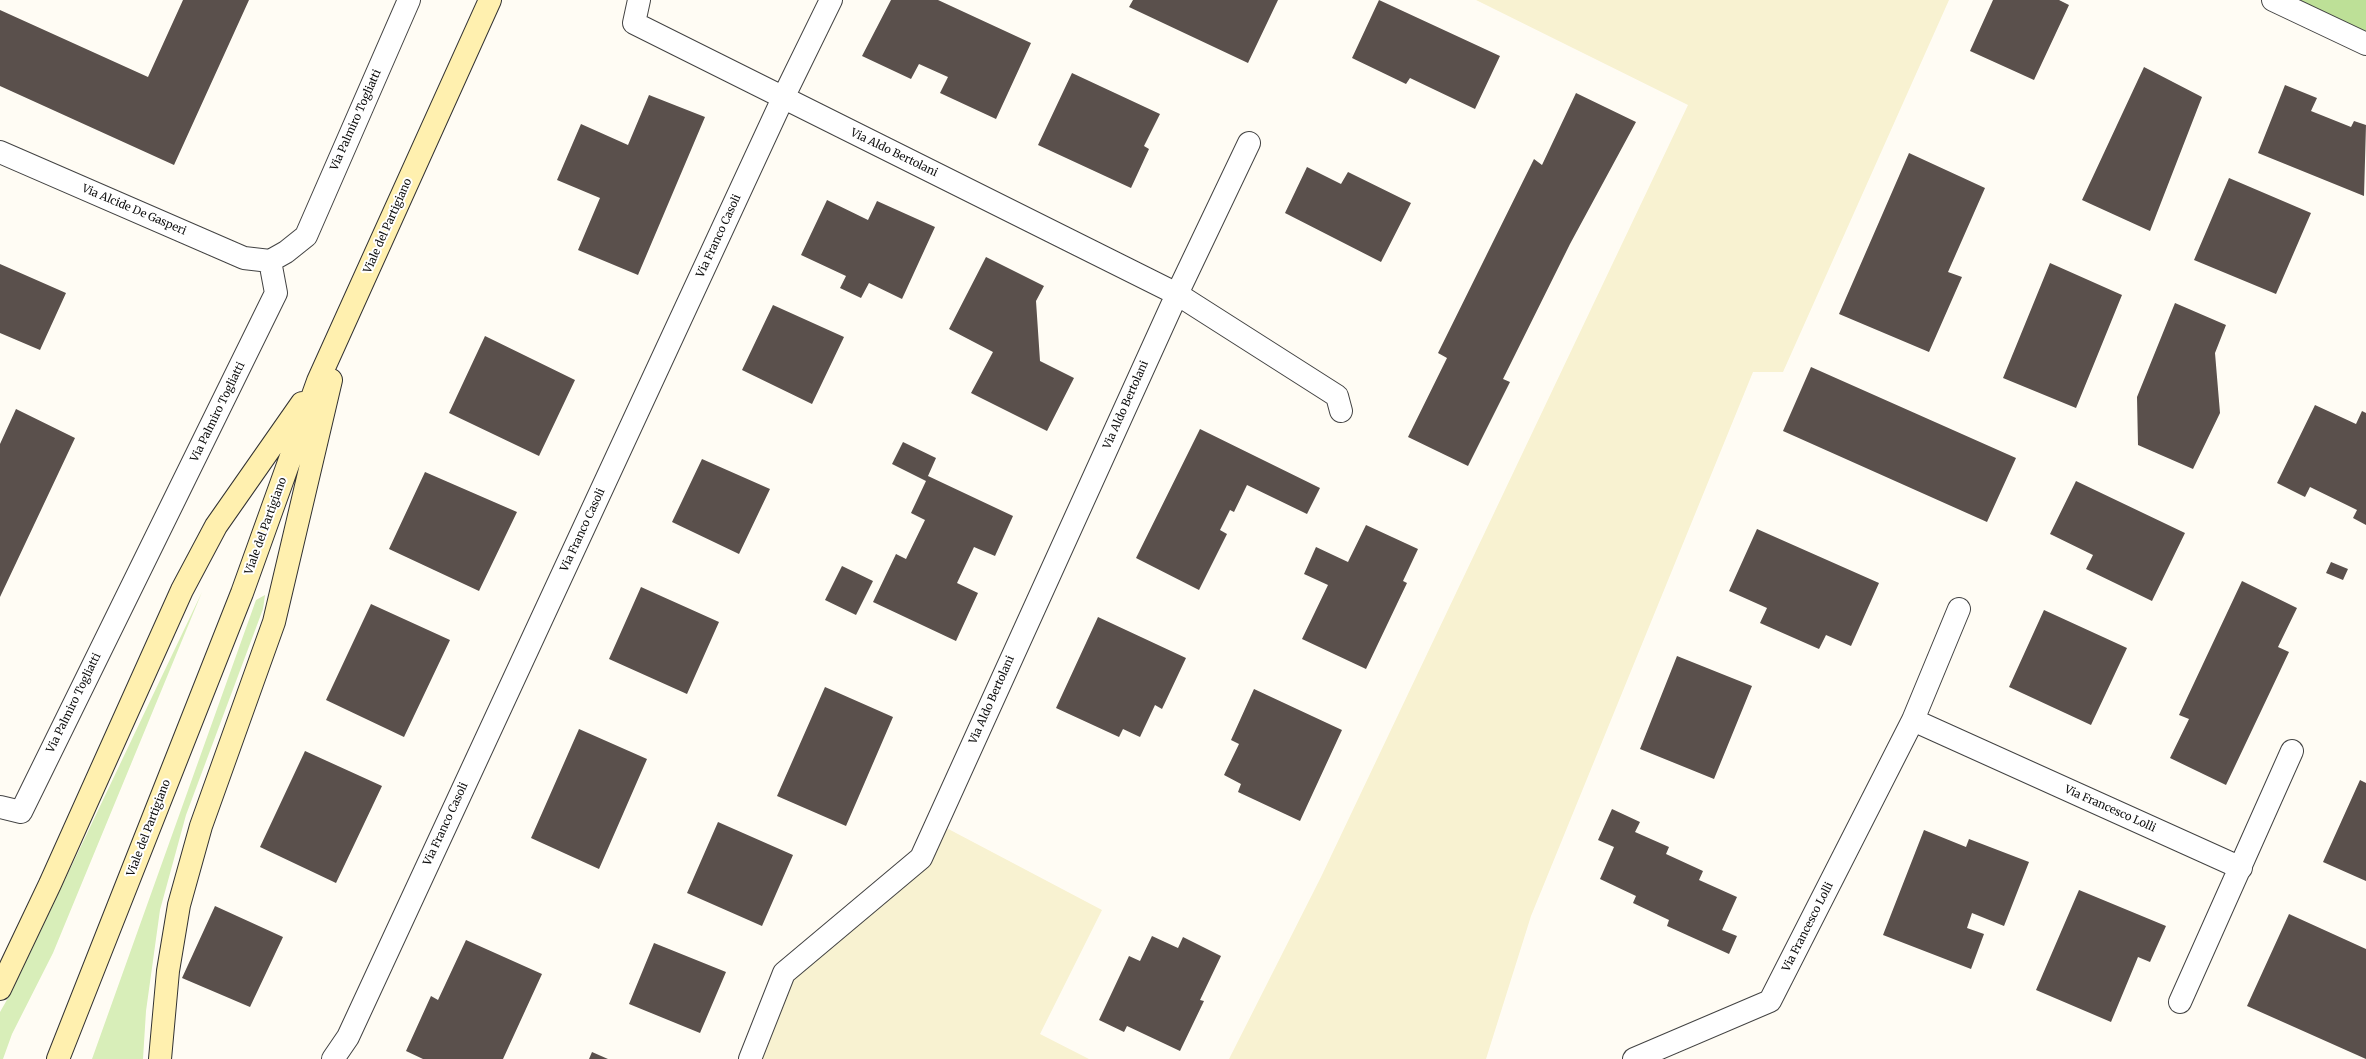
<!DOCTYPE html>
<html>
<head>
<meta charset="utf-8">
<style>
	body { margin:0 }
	canvas { display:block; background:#fffcf4 }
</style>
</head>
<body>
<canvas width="2366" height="1059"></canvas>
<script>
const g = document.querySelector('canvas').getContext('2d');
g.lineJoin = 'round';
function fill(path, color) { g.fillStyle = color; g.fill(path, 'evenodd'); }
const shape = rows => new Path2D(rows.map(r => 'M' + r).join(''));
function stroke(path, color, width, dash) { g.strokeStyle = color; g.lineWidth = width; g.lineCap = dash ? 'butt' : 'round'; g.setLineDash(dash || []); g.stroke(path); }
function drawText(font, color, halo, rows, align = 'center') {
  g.font = font + ' Merriweather,serif'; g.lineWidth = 4; g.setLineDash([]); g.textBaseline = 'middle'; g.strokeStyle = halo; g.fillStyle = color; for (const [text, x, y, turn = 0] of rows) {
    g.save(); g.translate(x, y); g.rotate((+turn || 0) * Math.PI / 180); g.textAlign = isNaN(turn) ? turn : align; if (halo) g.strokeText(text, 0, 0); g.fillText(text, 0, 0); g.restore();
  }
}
fill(shape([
	[1476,0,1949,0,1783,372,1753,372,1531,916,1486,1059,1229,1059,1321,877,1688,105],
	[937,823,1102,910,1040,1034,1089,1059,750,1059,784,973,921,858]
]), '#f8f2d1');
fill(shape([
	[202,592,53,953,12,1034,3,1059,0,1059,0,1012,12,991],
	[265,595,263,609,186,815,160,910,146,1011,143,1059,92,1059,256,600]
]), '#d8eeb9');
fill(shape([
	[2273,0,2366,0,2366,44]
]), '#bde097');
fill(shape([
	[183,0,249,0,174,165,0,86,0,10,148,77],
	[891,0,938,0,1031,43,996,119,940,93,948,77,919,64,911,79,862,56],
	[1133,0,1278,0,1248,63,1129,7],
	[1379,0,1500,56,1475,109,1410,78,1406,84,1352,58],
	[1993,0,2059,0,2069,5,2034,80,1970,51],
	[2144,67,2202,97,2150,231,2082,200],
	[1072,73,1160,114,1144,146,1149,149,1131,188,1038,145],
	[2285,85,2317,98,2311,111,2351,127,2354,121,2366,125,2364,196,2258,153],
	[1576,93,1636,122,1570,244,1503,379,1510,382,1468,466,1408,437,1447,358,1438,353,1534,159,1542,165],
	[649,95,705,117,638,275,578,250,600,198,557,180,581,124,628,145],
	[1909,153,1985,188,1948,272,1962,277,1929,352,1839,314],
	[1307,167,1341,184,1348,172,1411,203,1381,262,1285,213],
	[2229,178,2311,213,2276,294,2194,260],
	[827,200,868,220,877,201,935,227,902,299,869,283,861,298,840,288,846,276,801,255],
	[986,257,1044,286,1036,301,1040,361,1074,378,1047,431,971,393,993,352,949,329],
	[2050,263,2122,295,2076,408,2003,378],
	[0,264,66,293,40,350,0,333],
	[2175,303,2226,325,2215,353,2220,413,2193,469,2138,445,2137,397],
	[773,305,844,337,812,404,742,370],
	[485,336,575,380,539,456,449,413],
	[1811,367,2016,458,1987,522,1783,431],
	[2315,405,2356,424,2362,411,2366,413,2366,525,2353,518,2357,510,2310,487,2305,497,2277,483],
	[16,409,75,438,0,597,0,444],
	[1200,429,1320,488,1307,514,1247,485,1234,512,1230,510,1220,530,1227,534,1199,590,1136,558],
	[903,442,936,458,928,476,1013,516,995,556,974,547,957,583,978,593,956,641,873,602,896,554,906,559,925,520,911,513,926,481,892,464],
	[702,459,770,489,739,554,672,522],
	[425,472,517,512,479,591,389,549],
	[2076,481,2185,533,2152,601,2086,569,2093,555,2050,534],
	[1366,525,1418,549,1403,581,1407,583,1366,669,1302,639,1328,585,1304,574,1316,547,1348,562],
	[1757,529,1879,583,1851,646,1826,635,1819,649,1760,623,1767,608,1729,591],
	[2331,562,2348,569,2343,580,2326,573],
	[842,566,873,581,856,615,825,600],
	[2242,581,2297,608,2278,647,2289,652,2226,785,2170,758,2189,719,2179,715],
	[641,587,719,622,687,694,609,659],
	[371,604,450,640,404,737,326,700],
	[2044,610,2127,648,2091,725,2009,687],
	[1098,617,1186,658,1162,709,1155,705,1140,737,1123,729,1119,737,1056,708],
	[1677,656,1752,686,1714,779,1640,749],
	[825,687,893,717,846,826,777,796],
	[1254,689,1342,730,1300,821,1238,792,1241,784,1224,775,1239,744,1231,740],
	[579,729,647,759,599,869,531,838],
	[305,751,382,786,336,883,260,847],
	[2360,780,2366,783,2366,881,2323,862],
	[1612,809,1640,822,1635,832,1669,847,1666,854,1703,871,1699,880,1737,897,1722,930,1737,936,1729,954,1667,926,1669,920,1633,903,1636,896,1600,879,1614,847,1598,840],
	[718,822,793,855,762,926,687,893],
	[1924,830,1966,847,1969,839,2029,862,2004,926,1972,913,1967,928,1984,934,1971,969,1883,935],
	[2079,890,2166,926,2150,962,2138,957,2111,1022,2036,990],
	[215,906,283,937,250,1007,182,978],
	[2289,914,2366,949,2366,1059,2247,1006],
	[1152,936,1178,948,1183,937,1221,956,1200,1000,1204,1001,1180,1051,1127,1026,1124,1032,1099,1020,1129,956,1140,961],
	[466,940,542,974,503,1059,423,1059,406,1051,431,996,438,1000],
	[654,943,726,972,700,1033,629,1004],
	[592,1052,608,1059,589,1059]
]), '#5a504c');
const minor = shape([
	[639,0,634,23,1177,294,1337,396,1341,411],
	[2273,0,2366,44],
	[0,152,244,258,270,261],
	[270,261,286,252,306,236,409,0],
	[1913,720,2241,868],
	[0,807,21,812,276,293,270,261],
	[2180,1002,2292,751],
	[333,1059,348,1037,783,98,831,0],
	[750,1059,784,973,921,858,1177,294,1249,143],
	[1634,1059,1770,1001,1913,720,1959,609]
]);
const secondary = shape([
	[0,989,50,884,182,590,216,526,302,403],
	[58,1059,242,593,318,381,490,0],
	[160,1059,168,971,179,905,201,826,274,622,331,380]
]);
stroke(minor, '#434343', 24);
stroke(secondary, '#323232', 24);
stroke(minor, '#fff', 22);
stroke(secondary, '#fff0af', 22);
drawText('11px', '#101010', '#fff', [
	["Via Palmiro Togliatti",356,120,-66],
	["Via Aldo Bertolani",894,153,26],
	["Via Alcide De Gasperi",134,210,23],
	["Viale del Partigiano",388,226,-66],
	["Via Franco Casoli",719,236,-65],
	["Via Aldo Bertolani",1126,405,-66],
	["Via Palmiro Togliatti",218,412,-64],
	["Viale del Partigiano",266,526,-70],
	["Via Franco Casoli",583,530,-65],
	["Via Aldo Bertolani",992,700,-66],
	["Via Palmiro Togliatti",74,703,-64],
	["Via Francesco Lolli",2110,809,24],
	["Via Franco Casoli",446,824,-65],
	["Viale del Partigiano",149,828,-69],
	["Via Francesco Lolli",1808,927,-63]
]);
</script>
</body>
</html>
